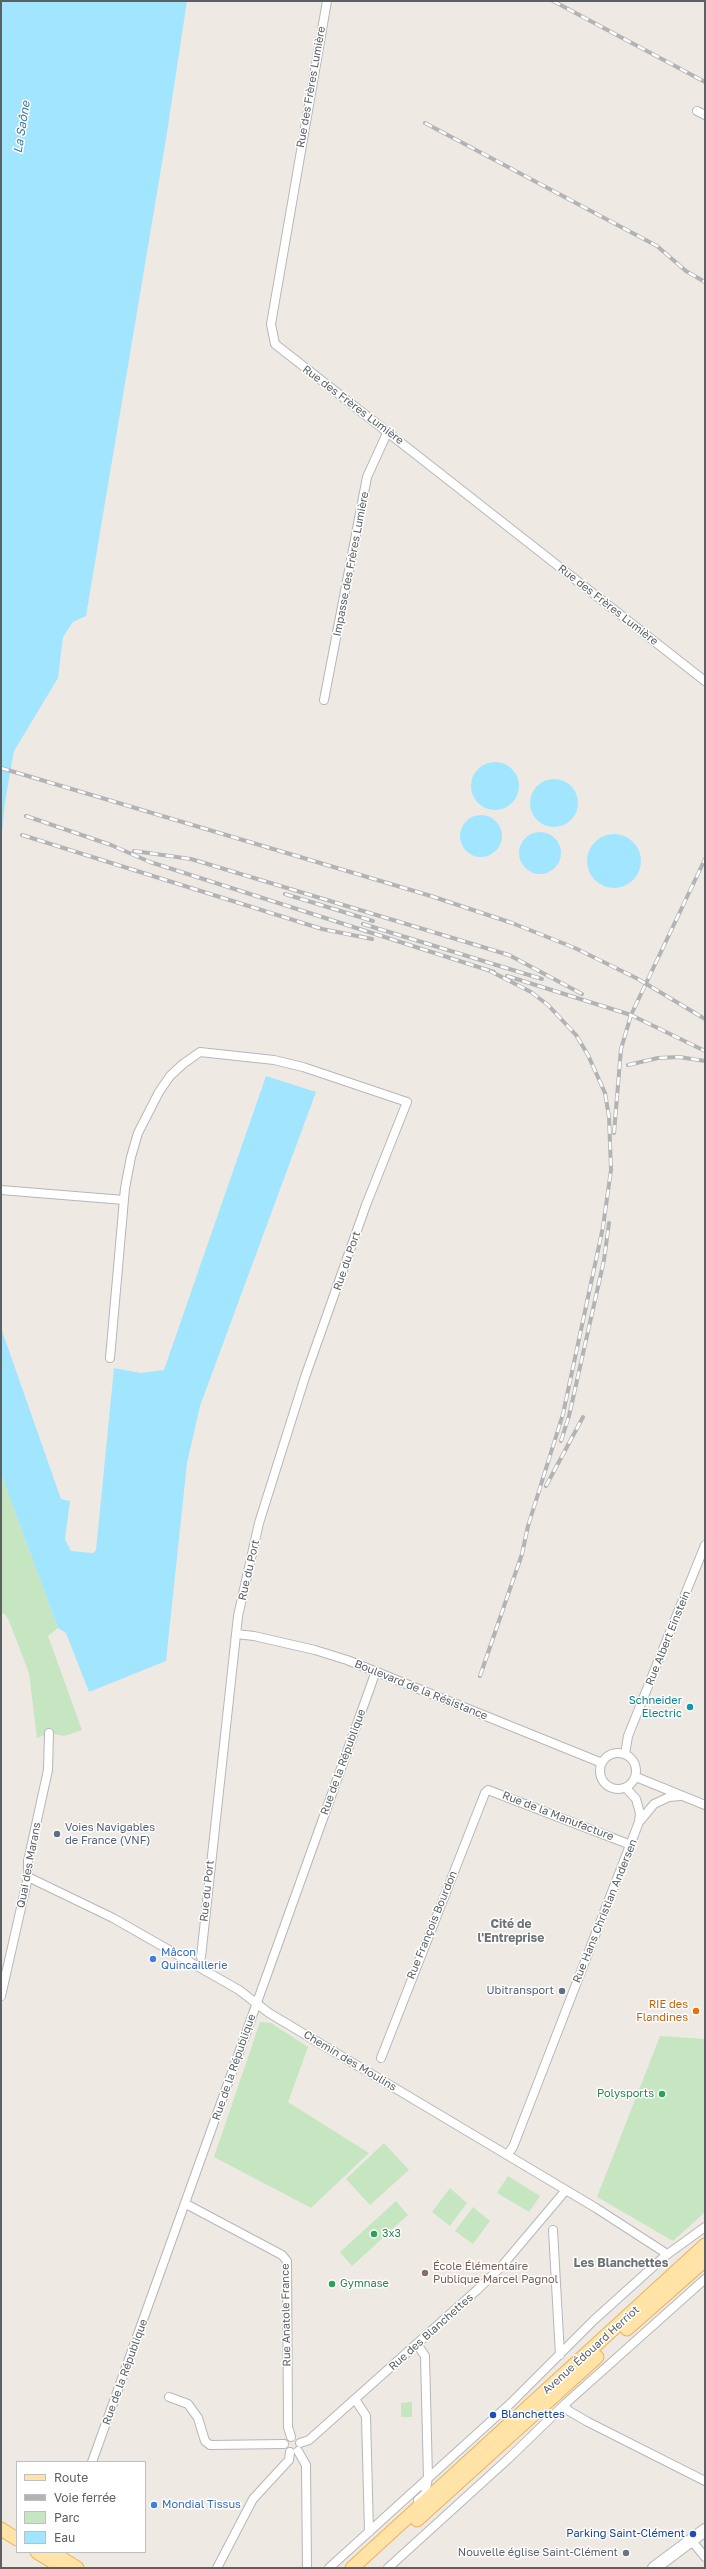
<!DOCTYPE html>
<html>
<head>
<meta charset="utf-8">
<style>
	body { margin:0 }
	#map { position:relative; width:706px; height:2569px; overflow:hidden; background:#eeeae3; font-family:"Golos Text",sans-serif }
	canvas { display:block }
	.frame { position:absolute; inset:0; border:2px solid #5b6064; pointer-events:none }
	.legend { position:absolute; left:16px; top:2461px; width:130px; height:92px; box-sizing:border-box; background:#fff; border:1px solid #bdbfc1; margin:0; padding:5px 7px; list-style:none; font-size:12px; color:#5b6064 }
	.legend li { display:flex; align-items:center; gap:8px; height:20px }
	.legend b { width:20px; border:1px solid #bdbfc1 }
</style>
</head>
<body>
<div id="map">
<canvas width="706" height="2569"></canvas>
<div class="frame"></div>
<ul class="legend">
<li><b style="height:5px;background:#ffe3a7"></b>Route</li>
<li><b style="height:5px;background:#b2b3b4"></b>Voie ferrée</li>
<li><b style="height:11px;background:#c5e6c0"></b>Parc</li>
<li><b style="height:11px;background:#a2e5ff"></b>Eau</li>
</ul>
</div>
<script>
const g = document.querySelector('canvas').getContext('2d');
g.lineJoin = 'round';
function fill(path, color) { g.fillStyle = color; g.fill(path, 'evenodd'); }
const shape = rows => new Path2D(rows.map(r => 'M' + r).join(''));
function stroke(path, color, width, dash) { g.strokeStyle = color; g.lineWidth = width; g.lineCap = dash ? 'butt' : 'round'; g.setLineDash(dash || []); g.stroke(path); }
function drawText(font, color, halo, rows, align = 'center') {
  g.font = font + ' "Golos Text",sans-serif'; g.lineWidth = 3; g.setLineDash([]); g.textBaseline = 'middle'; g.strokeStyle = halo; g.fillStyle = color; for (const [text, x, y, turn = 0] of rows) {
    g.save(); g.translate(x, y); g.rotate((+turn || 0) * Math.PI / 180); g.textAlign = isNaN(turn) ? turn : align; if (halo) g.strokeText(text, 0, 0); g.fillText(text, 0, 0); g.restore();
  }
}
fill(shape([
	[1,1474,58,1628,48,1636,82,1730,64,1736,49,1733,37,1738,29,1673,9,1621,5,1614,1,1613],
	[260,2022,271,2023,308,2047,288,2102,369,2153,311,2208,214,2157],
	[660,2036,705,2039,705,2212,673,2241,597,2197],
	[384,2143,409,2170,370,2205,346,2179],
	[508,2176,540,2196,529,2212,497,2193],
	[450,2188,467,2203,450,2226,432,2212],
	[396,2201,408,2215,352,2266,340,2252],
	[473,2207,490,2221,473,2244,455,2231],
	[412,2402,412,2417,401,2417,401,2403]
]), '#c5e6c0');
fill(shape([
	[1,1,187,1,166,139,86,616,73,622,63,637,58,678,14,751,5,802,1,843],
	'471 786a24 24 0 1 1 48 0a24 24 0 1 1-48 0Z',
	'530 803a24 24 0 1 1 48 0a24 24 0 1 1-48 0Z',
	'460 836a21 21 0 1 1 42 0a21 21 0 1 1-42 0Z',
	'519 853a21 21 0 1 1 42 0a21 21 0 1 1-42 0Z',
	'587 861a27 27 0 1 1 54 0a27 27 0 1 1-54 0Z',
	[266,1076,316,1092,200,1406,187,1463,166,1661,89,1692,66,1633,58,1628,1,1474,1,1328,61,1499,70,1501,65,1539,71,1551,93,1553,96,1550,114,1368,141,1373,164,1370]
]), '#a2e5ff');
const street = shape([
	[327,1,271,324,275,344,705,681],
	[697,111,705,115],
	[324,700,367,477,388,431],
	[1,1190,124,1200],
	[110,1358,125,1188,131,1157,138,1133,159,1092,170,1076,183,1064,200,1052,274,1060,303,1067,407,1102,366,1205,305,1377,259,1523,238,1616,201,1957],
	[236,1634,254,1636,315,1650,347,1660,602,1763],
	'600 1771a18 18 0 1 1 36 0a18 18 0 1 1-36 0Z',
	[625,1754,628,1736,705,1545],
	[636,1777,705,1805],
	[640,1821,654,1804,669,1797,680,1796],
	[28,1877,113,1918,239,1990,269,2013,596,2208,664,2252,665,2256],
	[1,1996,28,1877,28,1861,48,1770,49,1733],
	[381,2058,485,1793,488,1790,631,1845],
	[507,2155,513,2147,639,1822,640,1813,636,1799,626,1788],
	[186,2204,282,2255,287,2261,288,2427,291,2437],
	[553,2230,560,2355],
	[417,2344,425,2356,428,2478,425,2494,418,2500],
	[169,2397,188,2404,198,2418,205,2441,210,2445,284,2444],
	[355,2399,366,2416,369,2532],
	[564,2405,569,2411,588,2422,705,2481],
	[300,2443,309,2440,477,2290,501,2267,566,2190],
	[298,2451,306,2465,307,2568],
	[92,2462,376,1671],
	[691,2540,705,2557],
	[217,2568,253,2499,289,2460,290,2452],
	[329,2568,511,2403,594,2320,665,2256,705,2227],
	[388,2568,508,2459,565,2404,705,2279]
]);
const secondary = shape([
	[654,2568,705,2530]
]);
const primary = shape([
	[627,2329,705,2260],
	[417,2520,597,2357],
	[1,2529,17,2539],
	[37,2552,58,2565],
	[52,2552,77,2568],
	[352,2568,705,2245]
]);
stroke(street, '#b4b7ba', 10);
stroke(secondary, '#b2b7bb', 14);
stroke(primary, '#f1b059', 15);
stroke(street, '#fff', 8);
stroke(secondary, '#fff', 12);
stroke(primary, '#ffe3a7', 13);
const rail = shape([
	[553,1,705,82],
	[425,123,657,246,686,271,705,282],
	[1,768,431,896,512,923,575,948,638,979,705,1019],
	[26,816,111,845,150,862,494,972],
	[22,835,322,929,372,939],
	[134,851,191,859,509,955,582,994],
	[285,894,373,921],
	[363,924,542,979],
	[507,976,631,1015,705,1051],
	[628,1065,658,1058,679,1057,705,1061],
	[614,1133,621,1049,631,1015,705,859],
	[561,1441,569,1416,604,1260,609,1223],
	[546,1486,583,1417],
	[480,1676,522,1554,528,1526,563,1414,603,1227,611,1170,609,1117,605,1093,588,1055,576,1035,548,1005,531,992,490,971]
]);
stroke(rail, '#b2b3b4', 4);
stroke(rail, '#fff', 2.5, [8]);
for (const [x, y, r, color] of [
	[690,1707,4,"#0f9aa8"],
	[57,1834,4,"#5c6f8a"],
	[153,1959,4,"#3f7fe0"],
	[562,1991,4,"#5c6f8a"],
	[696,2011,4,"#e8710a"],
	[662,2094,4,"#2e9e5b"],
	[374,2234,4,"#2e9e5b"],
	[425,2273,4,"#8d6e63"],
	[332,2284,4,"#2e9e5b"],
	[493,2415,4,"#1a4fb4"],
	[154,2505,4,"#3f7fe0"],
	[693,2534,4,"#1a4fb4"],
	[626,2553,4,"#6b7280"]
]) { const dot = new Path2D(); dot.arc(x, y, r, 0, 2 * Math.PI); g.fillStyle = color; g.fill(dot); stroke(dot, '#fff', 1.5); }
drawText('11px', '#5b6064', '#fff', [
	["Rue des Frères Lumière",311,87,-80],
	["Rue des Frères Lumière",353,405,37],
	["Impasse des Frères Lumière",351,564,-79],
	["Rue des Frères Lumière",608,605,38],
	["Rue du Port",347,1261,-71],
	["Rue du Port",249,1570,-77],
	["Rue Albert Einstein",668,1638,-68],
	["Boulevard de la Résistance",421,1690,22],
	["Rue de la République",343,1762,-70],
	["Rue de la Manufacture",558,1816,21],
	["Quai des Marans",29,1865,-79],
	["Rue du Port",207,1891,-84],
	["Rue Hans Christian Andersen",605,1911,-68],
	["Rue François Bourdon",432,1925,-68],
	["Chemin des Moulins",350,2061,31],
	["Rue de la République",234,2067,-71],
	["Rue Anatole France",286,2315,-91],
	["Rue des Blanchettes",431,2332,-42],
	["Avenue Édouard Herriot",591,2350,-42],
	["Rue de la République",125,2372,-70]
]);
drawText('11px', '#0d838f', '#fff', [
	["Schneider",682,1701],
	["Electric",682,1714]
], 'right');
drawText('11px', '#4e5e75', '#fff', [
	["Voies Navigables",65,1828],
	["de France (VNF)",65,1841],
	["Ubitransport",554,1991,"right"]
], 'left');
drawText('11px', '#366cbe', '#fff', [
	["Mâcon",161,1953],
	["Quincaillerie",161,1966],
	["Mondial Tissus",162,2505]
], 'left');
drawText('11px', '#c56008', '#fff', [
	["RIE des",688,2005],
	["Flandines",688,2018]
], 'right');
drawText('11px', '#27864d', '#fff', [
	["Polysports",654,2094,"right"],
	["3x3",382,2234],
	["Gymnase",340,2284]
], 'left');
drawText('11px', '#785e54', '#fff', [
	["École Élémentaire",433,2267],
	["Publique Marcel Pagnol",433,2280]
], 'left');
drawText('11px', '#164399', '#fff', [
	["Blanchettes",501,2415],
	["Parking Saint-Clément",685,2534,"right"]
], 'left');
drawText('11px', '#5b616d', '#fff', [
	["Nouvelle église Saint-Clément",618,2553]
], 'right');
drawText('italic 12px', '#3a7b9f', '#fff', [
	["La Saône",22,127,-81]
]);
drawText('bold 12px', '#6c7376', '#fff', [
	["Cité de",511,1924],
	["l'Entreprise",511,1938],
	["Les Blanchettes",621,2263]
]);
</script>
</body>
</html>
